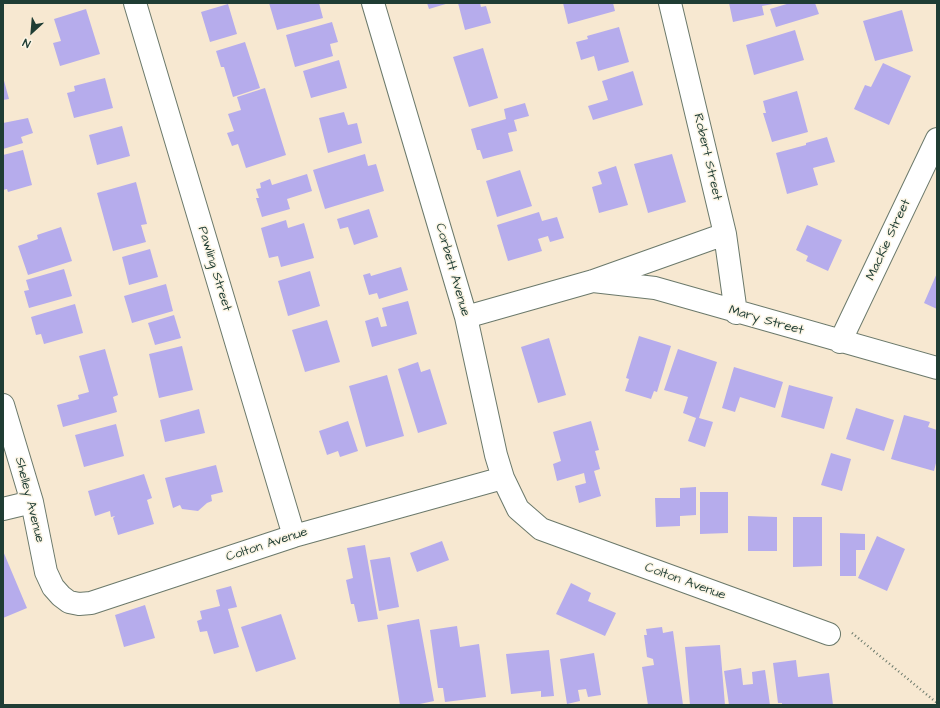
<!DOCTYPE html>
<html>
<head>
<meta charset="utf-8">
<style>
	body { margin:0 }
	#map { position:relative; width:940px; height:708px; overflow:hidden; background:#f7e8d1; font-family:"Architects Daughter",sans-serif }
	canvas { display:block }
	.frame { position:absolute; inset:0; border:4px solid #1f3d34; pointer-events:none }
	.north { position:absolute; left:12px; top:12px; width:40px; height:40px; -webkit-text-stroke:3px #fcf5e5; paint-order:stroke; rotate:206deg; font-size:11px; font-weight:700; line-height:16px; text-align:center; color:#1f3d34 }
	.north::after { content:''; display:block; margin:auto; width:14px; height:18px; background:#1f3d34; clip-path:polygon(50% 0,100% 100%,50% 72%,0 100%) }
</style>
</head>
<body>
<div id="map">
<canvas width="940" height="708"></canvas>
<div class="frame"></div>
<div class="north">N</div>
</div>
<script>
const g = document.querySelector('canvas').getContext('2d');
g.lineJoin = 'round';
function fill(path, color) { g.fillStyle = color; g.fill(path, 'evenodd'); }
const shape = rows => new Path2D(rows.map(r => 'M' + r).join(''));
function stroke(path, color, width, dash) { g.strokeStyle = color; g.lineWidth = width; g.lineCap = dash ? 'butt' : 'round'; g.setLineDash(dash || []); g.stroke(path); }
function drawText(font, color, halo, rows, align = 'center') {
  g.font = font + ' "Architects Daughter",sans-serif'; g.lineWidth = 3; g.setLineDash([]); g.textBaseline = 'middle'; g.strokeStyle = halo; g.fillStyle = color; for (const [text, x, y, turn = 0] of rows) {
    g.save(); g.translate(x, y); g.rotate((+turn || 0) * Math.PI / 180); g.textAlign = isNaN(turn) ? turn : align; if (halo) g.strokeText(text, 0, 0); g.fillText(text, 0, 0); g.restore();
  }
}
fill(shape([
	[269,3,319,3,323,18,277,30],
	[427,3,449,3,429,9],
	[458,3,480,3,481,7,486,6,491,23,465,30],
	[563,3,613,3,615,11,568,24],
	[729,3,773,3,773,4,762,6,764,15,733,22],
	[790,3,815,3,819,14,776,27,770,9],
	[228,4,237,34,210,42,201,12],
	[86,9,100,54,60,66,53,43,61,41,54,19],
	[902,10,913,51,875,61,863,21],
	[332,22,338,42,330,44,333,56,295,67,286,35],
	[619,27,629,62,598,71,594,56,581,60,576,42,588,39,587,36],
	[795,30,804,60,754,75,746,45],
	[245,42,260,88,233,97,224,67,221,67,216,51],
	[483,48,498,98,469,107,453,57],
	[339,60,347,88,311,98,303,71],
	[883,63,911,76,889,125,854,109,865,85,871,87],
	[633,71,643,105,593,120,588,106,608,100,602,81],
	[3,77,9,99,3,100],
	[105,78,113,108,74,118,67,93,75,91,74,86],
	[265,88,286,155,246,168,238,144,232,146,227,133,234,131,228,114,241,110,237,97],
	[797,91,808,132,772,142,763,113,766,113,763,101],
	[525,103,529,116,514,120,517,131,508,133,513,151,483,159,480,150,477,150,471,129,506,119,504,109],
	[344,112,348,125,357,123,362,143,328,153,319,118],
	[28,118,33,133,21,137,23,143,3,149,3,123],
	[122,126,130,156,97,165,89,135],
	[827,137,835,162,813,168,818,185,787,194,776,153,806,145,806,143],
	[23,150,32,185,8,192,7,189,3,190,3,155],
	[365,154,368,166,376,164,384,191,325,209,313,170],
	[672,154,686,202,648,213,634,164],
	[616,166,628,205,599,213,592,187,602,184,598,172],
	[520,170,532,206,497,217,486,181],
	[307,174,312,191,287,199,290,209,262,217,256,198,259,198,256,189,261,188,260,183,270,179,272,185],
	[136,182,147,224,141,225,146,242,113,251,97,193],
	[369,209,378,237,354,245,348,227,340,229,337,219],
	[539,212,542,221,557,217,564,238,550,242,548,236,538,239,542,251,508,261,497,225],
	[286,220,288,228,304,223,314,258,281,267,278,256,269,258,261,228],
	[807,225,842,240,828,271,806,261,808,256,796,250],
	[61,227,72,261,28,275,18,246,38,239,37,235],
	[150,249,158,277,129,285,122,257],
	[401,267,408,290,379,299,377,293,369,295,363,275,370,273,371,276],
	[64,269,72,296,29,308,24,291,29,290,26,280],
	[310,271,320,306,288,316,278,281],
	[937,273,937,309,924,303],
	[166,284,173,311,132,323,124,296],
	[408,301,417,334,372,347,365,321,378,317,381,327,387,326,382,308],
	[75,304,83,333,44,344,41,334,36,335,31,317],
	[174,315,181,338,155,345,148,323],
	[327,320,340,362,305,372,292,330],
	[639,336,671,346,657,392,654,391,651,399,625,391,629,379,626,378],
	[549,338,566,395,538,403,521,347],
	[182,346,193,390,159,398,149,354],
	[105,349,118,395,113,397,117,412,63,427,57,405,79,399,78,395,89,392,79,356],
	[678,349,717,362,699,418,713,422,705,447,688,441,696,418,683,413,688,397,664,390],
	[418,362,421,372,430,369,447,424,418,433,398,369],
	[734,367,783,382,775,408,740,397,735,412,722,408],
	[387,375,404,436,366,447,349,386],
	[789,385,833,397,824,429,781,417],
	[856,408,894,420,884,451,846,439],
	[199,409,205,433,165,442,160,420],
	[904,415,930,422,928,427,937,430,937,459,934,471,891,459],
	[348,421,358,451,340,457,338,451,327,455,319,431],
	[591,421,599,450,595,451,600,469,594,471,601,496,579,503,575,486,586,483,584,473,557,481,553,464,561,461,553,432],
	[116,424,124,456,84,467,75,435],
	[831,453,851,459,842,491,821,485],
	[216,465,223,492,211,495,212,501,207,503,198,511,182,509,180,505,173,508,165,478],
	[144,474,152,498,147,500,154,524,118,535,113,518,115,516,111,517,110,511,95,516,88,491],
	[696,487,696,515,680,516,680,526,656,527,655,498,680,498,680,488],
	[700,492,728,492,728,533,700,534],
	[748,516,777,517,777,551,748,551],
	[793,517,822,517,822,566,793,567],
	[840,533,865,534,865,550,856,550,856,576,840,576],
	[877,536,905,549,887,591,858,578],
	[442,541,449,560,417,572,410,553],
	[365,545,378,619,358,622,354,604,351,604,346,580,353,578,347,548],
	[3,551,27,608,3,618],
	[390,557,399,607,379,611,370,560],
	[571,583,591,593,588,601,616,613,605,636,556,614],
	[231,586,237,607,228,609,239,647,214,654,207,631,200,632,197,621,202,619,200,611,220,606,216,590],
	[145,605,155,638,124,647,115,615],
	[281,614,296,659,256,672,241,627],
	[419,619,434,701,415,705,400,705,387,625],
	[457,626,460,647,479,644,486,697,445,702,443,688,438,688,430,630],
	[662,627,663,633,673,631,683,705,648,705,642,667,654,665,653,659,647,657,644,635,647,635,646,629],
	[720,645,725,705,690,705,685,647],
	[549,650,554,696,541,697,541,691,511,694,506,654],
	[594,653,601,695,588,697,586,689,578,690,580,701,567,704,560,659],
	[796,660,798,677,829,673,833,705,782,705,782,703,778,703,773,663],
	[741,668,743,685,753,684,752,672,765,670,770,705,729,705,724,671]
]), '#b6acec');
const minor = shape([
	[135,3,294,536],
	[373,3,466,317,496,455,503,478,518,509,541,529,829,634],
	[670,3,725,234,736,313],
	[593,281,655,288,937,368],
	[466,317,593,281,725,234],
	[840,342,937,139],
	[3,405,32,502,46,572,53,587,61,596,69,602,79,604,91,603,294,536,503,478],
	[3,509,32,502]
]);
stroke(minor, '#6b796b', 24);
stroke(shape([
	[852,633,937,703]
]), '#6b796b', 2.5, [1, 3]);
stroke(minor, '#fff', 22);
drawText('13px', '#1f3d34', '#fcf5e5', [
	["Robert Street",707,157,77],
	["MacKie Street",889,240,-65],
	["Pawling Street",214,269,73],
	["Corbett Avenue",452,270,74],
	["Mary Street",766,321,16],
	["Shelley Avenue",29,500,76],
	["Colton Avenue",267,545,-18],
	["Colton Avenue",685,582,20]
]);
</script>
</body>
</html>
